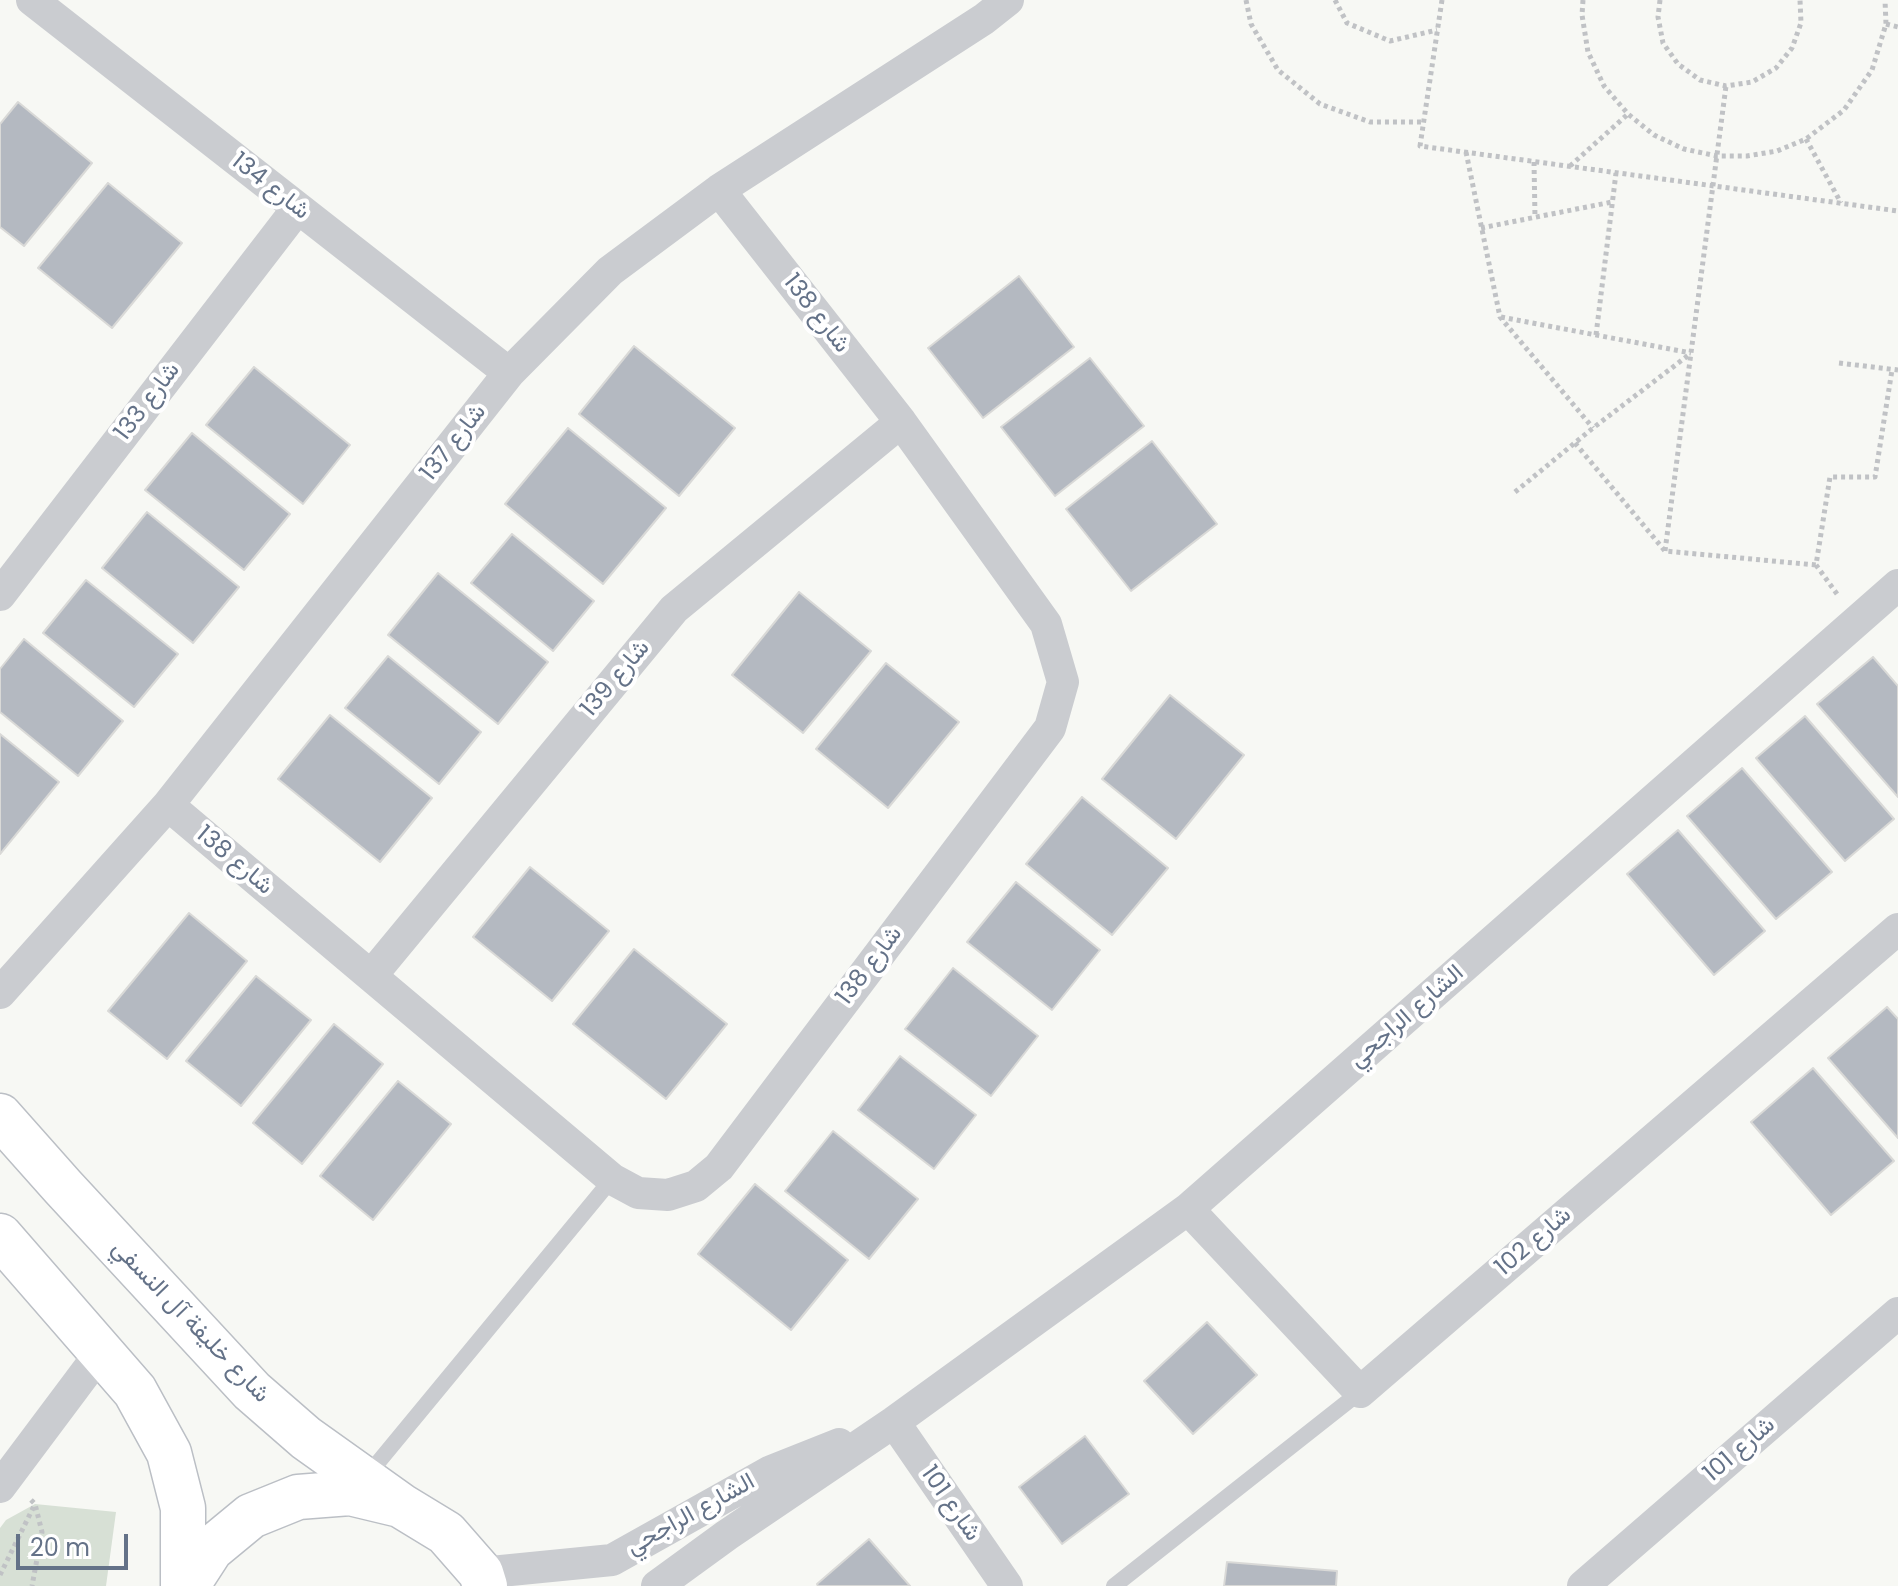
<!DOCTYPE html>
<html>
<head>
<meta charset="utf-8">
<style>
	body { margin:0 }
	#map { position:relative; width:1898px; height:1586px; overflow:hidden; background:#f7f8f4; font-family:Poppins,sans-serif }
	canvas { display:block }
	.scale { position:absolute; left:16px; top:1534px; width:112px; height:36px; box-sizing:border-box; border:4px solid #647288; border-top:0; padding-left:10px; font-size:24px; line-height:28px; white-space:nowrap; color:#647288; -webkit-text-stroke:6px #fff; paint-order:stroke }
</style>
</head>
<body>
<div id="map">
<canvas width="1898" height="1586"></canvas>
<div class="scale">20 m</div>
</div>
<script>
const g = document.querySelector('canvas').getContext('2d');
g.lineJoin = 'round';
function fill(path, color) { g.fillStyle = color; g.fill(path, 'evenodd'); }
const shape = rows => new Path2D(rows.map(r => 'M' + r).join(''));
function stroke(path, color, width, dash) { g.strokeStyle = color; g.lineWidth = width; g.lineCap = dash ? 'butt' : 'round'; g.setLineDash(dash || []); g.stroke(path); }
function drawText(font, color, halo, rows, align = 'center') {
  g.font = font + ' Poppins,Vazirmatn,sans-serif'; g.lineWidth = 8; g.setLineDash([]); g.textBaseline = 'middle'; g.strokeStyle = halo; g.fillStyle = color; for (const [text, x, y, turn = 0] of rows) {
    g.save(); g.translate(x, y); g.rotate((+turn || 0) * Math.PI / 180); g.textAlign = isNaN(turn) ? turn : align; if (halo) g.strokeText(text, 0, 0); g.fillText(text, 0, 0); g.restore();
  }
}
fill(shape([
	[35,1504,116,1512,106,1586,0,1586,0,1528,6,1520]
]), '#d7e0d5');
const building = shape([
	[18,102,92,163,24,246,0,227,0,124,18,102],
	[108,183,182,243,112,328,38,268,108,183],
	[1019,276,1074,347,983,418,928,348,1019,276],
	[634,346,735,428,679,496,579,414,634,346],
	[1090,358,1144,426,1055,496,1001,427,1090,358],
	[254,367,350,445,303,504,206,425,254,367],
	[568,428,666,508,603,584,505,504,568,428],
	[192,433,290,514,244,570,145,490,192,433],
	[1152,441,1217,524,1131,591,1066,509,1152,441],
	[147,512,239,587,193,643,102,568,147,512],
	[512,534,594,601,553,651,471,583,512,534],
	[438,573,548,662,498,724,388,635,438,573],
	[86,580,178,654,134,707,43,633,86,580],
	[799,592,871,651,803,733,732,675,799,592],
	[24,639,123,721,78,776,0,712,0,669,24,639],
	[388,656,481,732,439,784,345,708,388,656],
	[1873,657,1898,686,1898,797,1817,704,1873,657],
	[886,663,959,722,888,808,816,749,886,663],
	[1170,695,1244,755,1176,839,1102,779,1170,695],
	[330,715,432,798,380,862,278,779,330,715],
	[1805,716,1894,819,1845,861,1756,758,1805,716],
	[0,734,59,782,0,854,0,734],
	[1742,768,1832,872,1776,919,1687,816,1742,768],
	[1082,797,1168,868,1112,935,1026,864,1082,797],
	[1678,830,1765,931,1714,975,1627,874,1678,830],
	[530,867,609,931,552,1001,473,937,530,867],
	[1016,882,1100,950,1052,1010,967,942,1016,882],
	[189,913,247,961,167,1059,108,1011,189,913],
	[634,949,727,1024,666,1099,573,1024,634,949],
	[953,968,1038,1036,991,1096,905,1029,953,968],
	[256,976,311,1020,241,1106,186,1061,256,976],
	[1887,1007,1898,1019,1898,1138,1828,1058,1887,1007],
	[334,1024,383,1064,302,1164,253,1123,334,1024],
	[900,1056,976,1115,934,1169,858,1110,900,1056],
	[1813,1068,1894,1161,1831,1215,1751,1122,1813,1068],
	[398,1081,451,1124,373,1220,320,1176,398,1081],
	[833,1131,918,1199,869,1259,785,1191,833,1131],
	[755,1184,848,1260,791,1330,698,1254,755,1184],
	[1207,1322,1257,1375,1193,1434,1144,1381,1207,1322],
	[1085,1436,1129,1494,1062,1544,1019,1487,1085,1436],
	[869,1539,910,1586,818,1586,817,1584,869,1539],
	[1227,1562,1337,1571,1336,1586,1224,1586,1227,1562]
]);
fill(building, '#b4b9c1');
stroke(building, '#d9d9d7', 2);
const secondary = shape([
	[0,1116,63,1187,252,1391,306,1438,400,1505],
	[0,1236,135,1391,169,1453,183,1508,183,1586],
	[187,1586,211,1549,251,1516,298,1497,350,1493,400,1505,446,1533,481,1573,485,1586]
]);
stroke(secondary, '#bbbfc5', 47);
stroke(shape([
	[1246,0,1251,24,1278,70,1320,104,1370,122,1424,122],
	[1335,0,1347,23,1390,41,1437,30],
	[1442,0,1420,146,1898,211],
	[1583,0,1582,15,1588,52,1604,86,1628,114,1654,135,1684,149,1717,156,1747,156,1777,151,1806,139,1844,110,1872,70,1886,24,1885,0],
	[1660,0,1658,17,1663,43,1678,64,1700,80,1726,86,1752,82,1776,68,1792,48,1801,23,1800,0],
	[1886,24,1898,27],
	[1806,139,1841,203],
	[1466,152,1500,317,1593,428],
	[1534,162,1535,217],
	[1570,166,1628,114],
	[1481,228,1612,202],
	[1501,317,1691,353],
	[1596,335,1616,173],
	[1839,363,1898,370],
	[1575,443,1665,551,1816,565],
	[1515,492,1593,428,1690,354],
	[1665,551,1726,86],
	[1837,594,1816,565,1830,477,1875,477,1892,370],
	[31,1500,35,1504,42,1532,32,1586],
	[0,1575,35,1504]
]), '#c0c2c5', 5, [4, 4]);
stroke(shape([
	[366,1477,612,1179],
	[1114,1586,1360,1392]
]), '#caccd0', 16);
stroke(shape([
	[32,0,509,373],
	[0,595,297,209],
	[168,805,612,1179,638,1193,668,1195,696,1186,719,1167,1050,728,1063,682,1046,624,901,422,719,190],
	[371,976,674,609,901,422],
	[0,993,168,805,509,373,610,271,719,190,984,19,1008,0],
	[1188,1209,1360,1392,1898,929],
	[894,1422,1007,1586],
	[0,1487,101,1352],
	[481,1573,612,1560,771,1471,839,1444],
	[657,1586,727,1535,894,1422,1188,1209,1898,585],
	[1583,1586,1898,1313]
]), '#caccd0', 32);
stroke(secondary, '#fff', 44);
drawText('24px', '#647288', '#fff', [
	["شارع 134",270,187,38],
	["شارع 138",816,314,52],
	["شارع 133",148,402,-53],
	["شارع 137",454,443,-52],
	["شارع 139",616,679,-50],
	["شارع 138",234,861,40],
	["شارع 138",870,966,-53],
	["الشارع الراجحي",1407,1017,-41],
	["شارع 102",1534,1242,-41],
	["شارع خليفة آل النسفي",190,1322,46],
	["شارع 101",1740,1450,-41],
	["شارع 101",950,1504,55],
	["الشارع الراجحي",691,1515,-29]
]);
</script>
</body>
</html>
